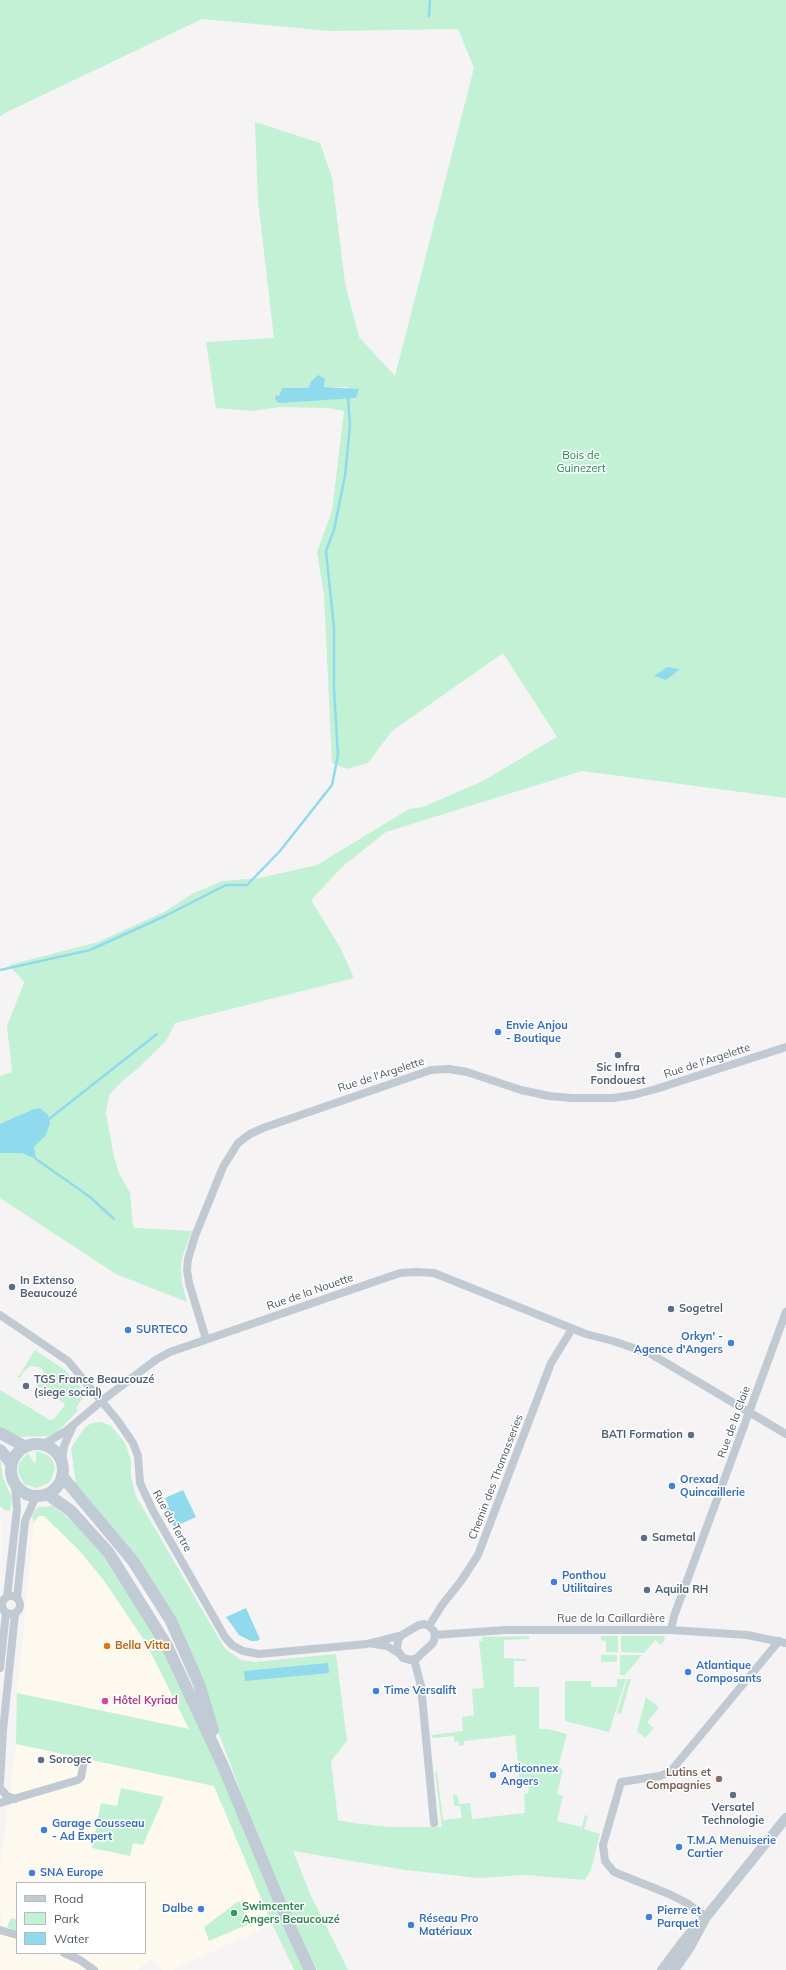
<!DOCTYPE html>
<html>
<head>
<meta charset="utf-8">
<style>
	body { margin:0 }
	#map { position:relative; width:786px; height:1970px; overflow:hidden; background:#f5f3f3; font-family:Mulish,sans-serif }
	canvas { display:block }
	.legend { position:absolute; left:16px; top:1882px; width:130px; height:72px; box-sizing:border-box; background:#fff; border:1px solid #b7bbc0; margin:0; padding:5px 7px; list-style:none; font-size:12px; color:#4a5661 }
	.legend li { display:flex; align-items:center; gap:8px; height:20px }
	.legend b { width:20px; border:1px solid #b7bbc0 }
</style>
</head>
<body>
<div id="map">
<canvas width="786" height="1970"></canvas>
<ul class="legend">
<li><b style="height:5px;background:#c1cbd6"></b>Road</li>
<li><b style="height:11px;background:#c3f1d5"></b>Park</li>
<li><b style="height:11px;background:#90daee"></b>Water</li>
</ul>
</div>
<script>
const g = document.querySelector('canvas').getContext('2d');
g.lineJoin = 'round';
function fill(path, color) { g.fillStyle = color; g.fill(path, 'evenodd'); }
const shape = rows => new Path2D(rows.map(r => 'M' + r).join(''));
function stroke(path, color, width, dash) { g.strokeStyle = color; g.lineWidth = width; g.lineCap = dash ? 'butt' : 'round'; g.setLineDash(dash || []); g.stroke(path); }
function drawText(font, color, halo, rows, align = 'center') {
  g.font = font + ' Mulish,sans-serif'; g.lineWidth = 3; g.setLineDash([]); g.textBaseline = 'middle'; g.strokeStyle = halo; g.fillStyle = color; for (const [text, x, y, turn = 0] of rows) {
    g.save(); g.translate(x, y); g.rotate((+turn || 0) * Math.PI / 180); g.textAlign = isNaN(turn) ? turn : align; if (halo) g.strokeText(text, 0, 0); g.fillText(text, 0, 0); g.restore();
  }
}
fill(shape([
	[39,1516,44,1516,78,1549,125,1609,146,1643,190,1729,17,1693,34,1522],
	[0,1518,3,1526,0,1564],
	[16,1744,214,1786,272,1924,172,1970,162,1970,150,1959,138,1970,0,1970,0,1921,2,1911,0,1908,0,1865],
	[17,1883,145,1883,145,1953,17,1953]
]), '#fdf9ef');
fill(shape([
	[0,0,786,0,786,798,582,771,386,832,343,866,311,900,340,947,354,978,175,1023,166,1041,137,1069,122,1081,110,1094,108,1100,106,1113,114,1157,119,1173,130,1193,133,1226,135,1228,192,1231,182,1258,181,1268,182,1283,187,1302,116,1274,0,1198,0,1076,12,1072,7,1026,24,983,123,1014,25,983,9,965,98,942,166,911,192,894,222,881,259,878,317,865,409,809,423,807,483,781,557,737,503,653,392,731,368,763,347,769,332,763,324,595,317,552,332,511,344,411,328,408,279,407,253,411,216,408,206,342,274,338,258,201,255,122,320,143,332,177,345,283,359,337,395,376,474,68,458,29,330,31,202,19,7,112,0,116],
	[314,377,325,382,323,387,348,387,356,398,277,402,276,396,279,396,282,388,308,388],
	[35,1350,65,1370,81,1388,82,1399,76,1408,78,1411,56,1433,49,1436,17,1437,0,1429,0,1390,50,1420,54,1419,65,1405,64,1403,40,1388,35,1388,44,1378,43,1370,40,1367,31,1366,24,1371,20,1378,18,1377],
	[101,1422,111,1426,125,1443,131,1460,131,1477,136,1496,225,1649,241,1660,255,1662,336,1654,347,1741,331,1761,338,1820,353,1823,390,1827,442,1827,435,1772,437,1771,443,1820,462,1818,460,1806,454,1806,453,1794,458,1796,459,1804,470,1803,472,1819,525,1813,524,1794,529,1793,528,1786,520,1784,515,1735,464,1741,464,1745,459,1746,458,1741,454,1742,454,1736,432,1738,432,1735,463,1731,462,1717,474,1715,472,1689,484,1688,479,1641,482,1641,482,1637,529,1636,529,1639,504,1640,504,1658,526,1659,526,1661,514,1661,514,1687,539,1687,539,1729,548,1729,567,1734,558,1768,563,1769,557,1794,563,1796,557,1821,582,1827,585,1815,588,1816,584,1829,600,1834,591,1870,585,1880,525,1875,479,1878,406,1870,293,1851,311,1896,348,1970,317,1970,298,1931,247,1809,189,1653,76,1485,71,1448,85,1427,92,1423],
	[36,1451,48,1455,53,1461,55,1469,50,1482,37,1488,24,1484,18,1472,19,1463,28,1453,34,1463,36,1462],
	[0,1458,3,1478,12,1498,10,1511,5,1510,0,1506],
	[53,1506,68,1518,71,1515,104,1555,145,1615,192,1707,305,1970,294,1970,292,1965,272,1924,214,1786,16,1744,17,1693,189,1729,146,1643,103,1579,78,1549,44,1516,39,1516,34,1522,32,1515,36,1509,39,1507],
	[601,1636,618,1636,618,1652,606,1652,606,1641,601,1640],
	[621,1636,664,1636,665,1639,661,1645,655,1640,644,1653,621,1652],
	[601,1655,617,1655,617,1662,601,1662],
	[620,1655,642,1655,625,1675,620,1675],
	[617,1679,626,1679,609,1732,565,1721,565,1681,591,1681,591,1687,617,1687],
	[627,1679,631,1679,621,1714,617,1713],
	[646,1697,659,1708,647,1722,654,1728,645,1738,637,1731],
	[121,1788,164,1797,143,1845,133,1843,130,1856,92,1848,101,1803,117,1806],
	[239,1901,249,1924,209,1941,204,1927],
	[11,1918,17,1920,17,1931,7,1927]
]), '#c3f1d5');
fill(shape([
	[318,375,325,379,324,387,359,389,356,398,279,403,275,400,276,395,279,396,282,388,308,388,312,380],
	[667,667,680,669,666,680,654,676],
	[40,1108,48,1115,50,1123,46,1135,34,1147,36,1159,22,1153,0,1153,0,1124,34,1109],
	[183,1490,196,1517,174,1527,165,1509,169,1507,165,1498],
	[246,1608,260,1639,257,1641,251,1641,239,1635,226,1617],
	[328,1663,329,1673,245,1681,244,1671]
]), '#90daee');
stroke(shape([
	[429,16,430,0],
	[0,970,90,950,165,916,226,885,247,885,280,851,332,785,338,755,334,689,334,628,326,551,334,530,345,476,350,425,348,398],
	[49,1119,157,1034],
	[36,1159,90,1197,114,1219]
]), '#90daee', 2.5);
stroke(shape([
	[0,1315,68,1361,118,1421,133,1443,138,1456,140,1483,153,1511,225,1637,232,1645,243,1651,259,1654,367,1644,402,1635],
	[206,1339,189,1283,187,1270,188,1259,195,1236,223,1167,238,1143,250,1134,263,1128,431,1070,449,1069,467,1072,521,1090,549,1096,572,1098,613,1098,633,1095,656,1089,786,1047],
	[44,1444,66,1431,104,1399,157,1359,170,1352,400,1273,416,1272,434,1273,586,1334,613,1341,651,1354,786,1434],
	[62,1460,64,1446,72,1428],
	'2 1605a9 9 0 1 1 18 0a9 9 0 1 1-18 0Z',
	[7,1597,17,1509,15,1485],
	[17,1598,25,1521,36,1496],
	[424,1624,429,1626,434,1631,435,1637,433,1643,417,1658,411,1660,403,1658,397,1650,398,1640,402,1635,419,1625,424,1624],
	[429,1626,442,1605,461,1581,478,1555,551,1363,572,1329],
	[671,1630,674,1616,786,1312],
	[435,1635,505,1630,671,1630,747,1635,786,1643],
	[374,1644,387,1646,398,1653],
	[414,1659,421,1686,434,1823],
	[0,1668,6,1613],
	[0,1783,3,1730,15,1614],
	[0,1788,7,1796,15,1799],
	[0,1803,78,1780,81,1777,84,1761],
	[706,1917,687,1903,669,1894,614,1872,605,1861,603,1845,621,1782,660,1776,670,1772,779,1641],
	[0,1930,17,1935],
	[64,1953,80,1960,94,1970]
]), '#c1cad2', 8);
stroke(shape([
	[662,1970,683,1942,697,1925,701,1922],
	[674,1970,690,1947,706,1917,786,1818]
]), '#c1cad2', 10);
stroke(shape([
	[0,1433,24,1446],
	'11 1470a26 26 0 1 1 52 0a26 26 0 1 1-52 0Z',
	[0,1450,11,1463],
	[62,1476,133,1561,171,1621,199,1684,213,1730],
	[47,1494,71,1511,109,1553,167,1646,223,1766,291,1929,310,1970]
]), '#c1cbd6', 12);
for (const [x, y, r, color] of [
	[498,1032,4,"#3f7fe0"],
	[618,1055,4,"#5c6f8a"],
	[12,1287,4,"#5c6f8a"],
	[671,1309,4,"#5c6f8a"],
	[128,1330,4,"#3f7fe0"],
	[731,1343,4,"#3f7fe0"],
	[26,1386,4,"#5c6f8a"],
	[691,1435,4,"#5c6f8a"],
	[672,1486,4,"#3f7fe0"],
	[644,1538,4,"#5c6f8a"],
	[554,1582,4,"#3f7fe0"],
	[647,1590,4,"#5c6f8a"],
	[107,1646,4,"#e8710a"],
	[688,1672,4,"#3f7fe0"],
	[376,1691,4,"#3f7fe0"],
	[105,1701,4,"#d1479c"],
	[41,1760,4,"#5c6f8a"],
	[493,1775,4,"#3f7fe0"],
	[719,1779,4,"#8d6e63"],
	[733,1795,4,"#5c6f8a"],
	[44,1830,4,"#3f7fe0"],
	[679,1847,4,"#3f7fe0"],
	[32,1873,4,"#3f7fe0"],
	[201,1909,4,"#3f7fe0"],
	[234,1913,4,"#2e9e5b"],
	[649,1917,4,"#3f7fe0"],
	[411,1925,4,"#3f7fe0"]
]) { const dot = new Path2D(); dot.arc(x, y, r, 0, 2 * Math.PI); g.fillStyle = color; g.fill(dot); stroke(dot, '#fff', 1.5); }
drawText('11px', '#17864f', '#fff', [
	["Bois de",581,456],
	["Guinezert",581,469]
]);
drawText('bold 11px', '#366cbe', '#fff', [
	["Envie Anjou",506,1026],
	["- Boutique",506,1039],
	["SURTECO",136,1330],
	["Orkyn' -",723,1337,"right"],
	["Agence d'Angers",723,1350,"right"],
	["Orexad",680,1480],
	["Quincaillerie",680,1493],
	["Ponthou",562,1576],
	["Utilitaires",562,1589],
	["Atlantique",696,1666],
	["Composants",696,1679],
	["Time Versalift",384,1691],
	["Articonnex",501,1769],
	["Angers",501,1782],
	["Garage Cousseau",52,1824],
	["- Ad Expert",52,1837],
	["T.M.A Menuiserie",687,1841],
	["Cartier",687,1854],
	["SNA Europe",40,1873],
	["Dalbe",193,1909,"right"],
	["Pierre et",657,1911],
	["Parquet",657,1924],
	["Réseau Pro",419,1919],
	["Matériaux",419,1932]
], 'left');
drawText('11px', '#4a5661', '#fff', [
	["Rue de l'Argelette",707,1061,-18],
	["Rue de l'Argelette",381,1075,-18],
	["Rue de la Nouette",310,1292,-19],
	["Rue de la Claie",734,1422,-70],
	["Chemin des Thomasseries",496,1477,-69],
	["Rue du Tertre",172,1521,61],
	["Rue de la Caillardière",611,1619]
]);
drawText('bold 11px', '#4e5e75', '#fff', [
	["Sic Infra",618,1068,"center"],
	["Fondouest",618,1081,"center"],
	["In Extenso",20,1281],
	["Beaucouzé",20,1294],
	["Sogetrel",679,1309],
	["TGS France Beaucouzé",34,1380],
	["(siege social)",34,1393],
	["BATI Formation",683,1435,"right"],
	["Sametal",652,1538],
	["Aquila RH",655,1590],
	["Sorogec",49,1760],
	["Versatel",733,1808,"center"],
	["Technologie",733,1821,"center"]
], 'left');
drawText('bold 11px', '#c56008', '#fff', [
	["Bella Vitta",115,1646]
], 'left');
drawText('bold 11px', '#b23c85', '#fff', [
	["Hôtel Kyriad",113,1701]
], 'left');
drawText('bold 11px', '#785e54', '#fff', [
	["Lutins et",711,1773],
	["Compagnies",711,1786]
], 'right');
drawText('bold 11px', '#27864d', '#fff', [
	["Swimcenter",242,1907],
	["Angers Beaucouzé",242,1920]
], 'left');
</script>
</body>
</html>
